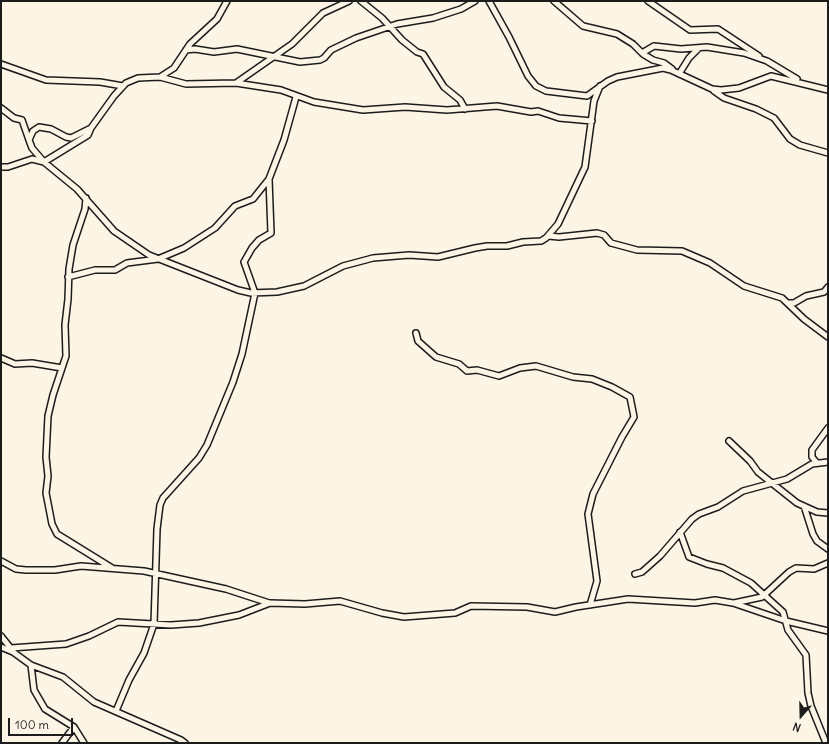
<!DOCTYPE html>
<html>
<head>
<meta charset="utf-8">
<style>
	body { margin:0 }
	#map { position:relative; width:829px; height:744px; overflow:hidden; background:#fcf5e5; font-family:Delius,sans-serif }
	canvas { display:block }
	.frame { position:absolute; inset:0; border:2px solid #1c1c1c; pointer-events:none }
	.north { position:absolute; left:781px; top:696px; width:40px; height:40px; -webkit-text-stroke:3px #fcf5e5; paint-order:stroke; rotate:200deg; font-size:11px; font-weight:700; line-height:16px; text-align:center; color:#1c1c1c }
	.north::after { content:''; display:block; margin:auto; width:14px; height:18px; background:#1c1c1c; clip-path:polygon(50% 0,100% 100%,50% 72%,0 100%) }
	.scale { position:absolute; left:8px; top:718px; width:65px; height:18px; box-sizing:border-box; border:2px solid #1c1c1c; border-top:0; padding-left:5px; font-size:12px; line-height:14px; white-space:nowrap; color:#1c1c1c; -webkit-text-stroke:3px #fcf5e5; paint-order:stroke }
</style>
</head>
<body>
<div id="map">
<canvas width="829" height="744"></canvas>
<div class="frame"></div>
<div class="north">N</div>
<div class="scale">100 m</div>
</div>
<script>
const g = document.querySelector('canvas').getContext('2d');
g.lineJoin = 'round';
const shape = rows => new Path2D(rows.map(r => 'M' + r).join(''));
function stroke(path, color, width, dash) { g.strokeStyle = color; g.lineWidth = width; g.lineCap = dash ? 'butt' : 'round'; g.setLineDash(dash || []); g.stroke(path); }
const street = shape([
	[361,1,382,18,402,40,417,52,423,54,444,87,460,100,465,109],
	[489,1,509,37,528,76,536,86,546,91,587,96,608,81,617,77,663,68,671,70,712,89,721,90,739,88,771,76,828,90],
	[554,1,583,26,617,34,633,44,643,54,653,60,664,63,672,69],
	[648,1,690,30,718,29,759,56],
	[186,50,195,49,214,52,237,49,300,62,320,60,324,58,331,50,356,38,397,24,433,18,461,9,475,1],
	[642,53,654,46,681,49,707,47,744,53,767,61,797,79],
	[1,64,46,80,100,82,123,86],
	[679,74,689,58,699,48],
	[160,77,186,84,236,83,281,90,314,102,363,110,405,107,447,110,497,106,531,112,538,111,559,118,592,121],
	[236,83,292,44,323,13,349,1],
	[714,91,724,98,756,109,774,118,790,139,800,145,828,153],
	[1,108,14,118,22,120,29,140],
	[91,128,88,135,44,162,32,148,29,140,33,131,39,127,51,129,66,137,71,138,91,128,114,96,126,83,138,78,160,77,174,68,190,44,217,19,227,1],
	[1,167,8,167,32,159,44,162,77,189,114,231,149,255,238,290,251,293,277,292,304,286,343,266,373,258,409,255,438,257,475,248,487,246,507,246,523,242,541,241,546,238,558,224,585,167,594,101,600,86],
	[86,198,85,209,73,245,69,269,68,299,65,325,66,356,53,395,48,416,46,457,48,476,46,493,52,524,57,534,112,568],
	[549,236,559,237,597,233,604,235,611,243,637,250,682,251,710,263,744,286,782,298,804,319,828,337],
	[68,277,95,270,115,270,127,263,158,259,184,248,215,228,235,206,253,199,269,179],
	[788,303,794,303,806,296,824,292,828,287],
	[416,333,418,341,436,357,459,364,467,371,477,370,499,376,520,368,536,366,573,377,592,379,612,387,630,397,634,417,622,437,593,494,588,514,597,581,590,605],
	[1,358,15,364,32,363,62,368],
	[729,441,750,461,758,472,797,503,817,512,828,513],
	[817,463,812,457,812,450,828,428],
	[804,506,813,534,817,541,828,549],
	[680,532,689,557,707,564,723,568,751,583,783,612,788,630,806,655,808,693,811,706,826,743],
	[1,561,16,569,26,570,55,570,81,566,144,571,226,589,269,603],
	[635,574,642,572,660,556,692,519,699,514,718,507,743,491,787,479,812,464,828,462],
	[734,603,762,597,789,572,796,568,814,569,828,563],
	[1,636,13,651],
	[1,647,13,652,31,665,34,690,45,709,74,727,84,743],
	[11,648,66,644,89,636,118,622,171,625,199,623,239,615,270,603,305,604,340,601,382,613,404,617,455,613,471,606,527,607,555,612,576,607,628,599,695,603,715,600,733,603,786,621,828,631],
	[31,665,63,677,94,702,181,740,185,743],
	[116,711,129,680,144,653,154,624,157,529,160,505,163,498,199,458,207,445,233,382,242,354,255,293,244,262,252,248,259,240,271,233,269,179,284,140,296,97],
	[62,743,74,727]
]);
stroke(street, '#1c1c1c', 8);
stroke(street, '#fcf5e5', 5);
</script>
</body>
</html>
